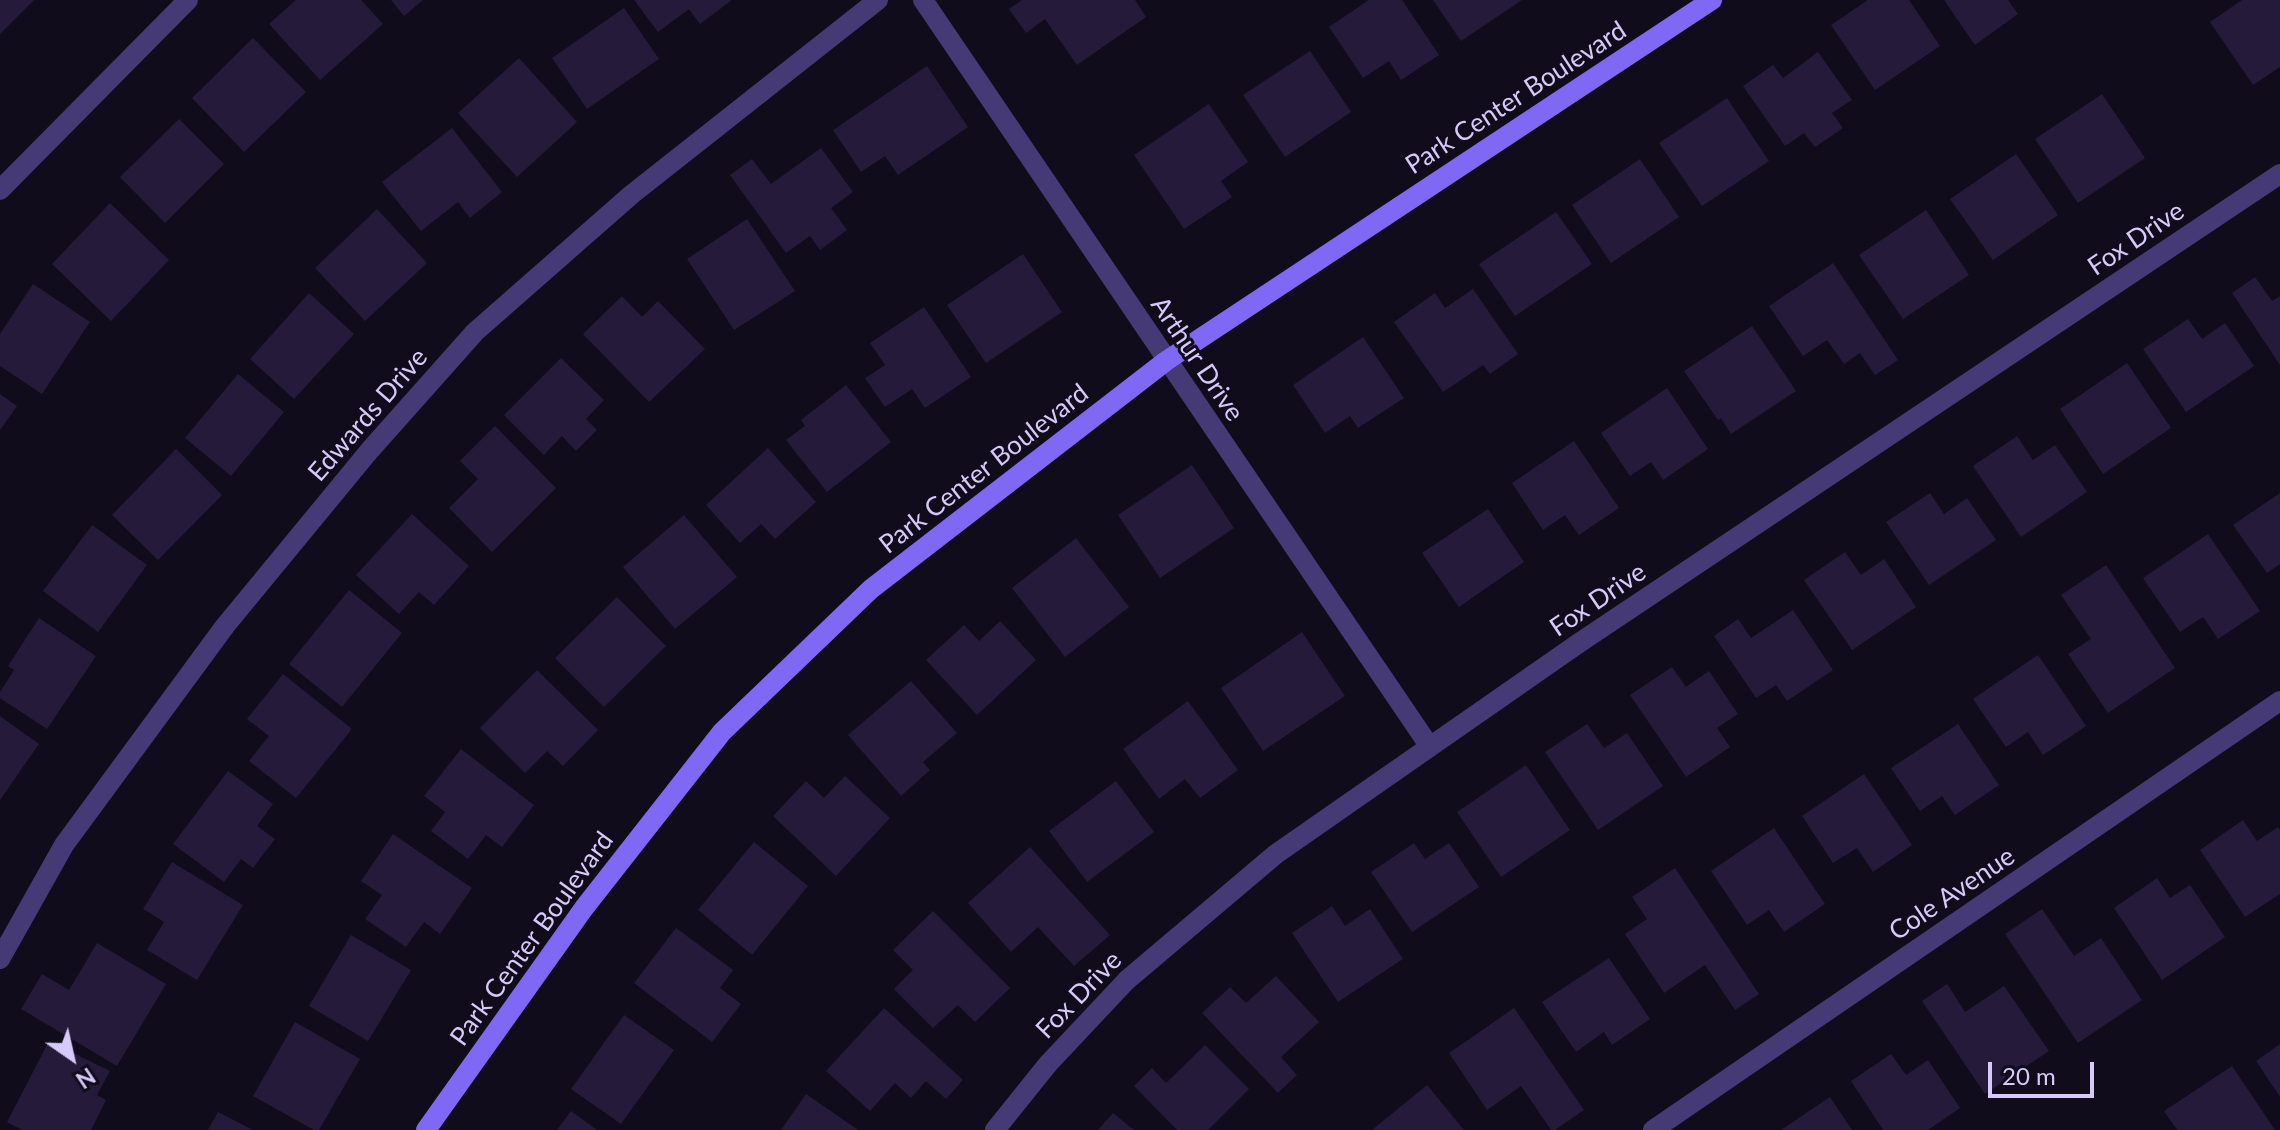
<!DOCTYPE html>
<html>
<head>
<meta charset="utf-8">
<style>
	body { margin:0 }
	#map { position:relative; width:2280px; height:1130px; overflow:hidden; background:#110c1b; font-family:Lato,sans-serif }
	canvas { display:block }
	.north { position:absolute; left:32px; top:1018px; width:80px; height:80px; -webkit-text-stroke:6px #110c1b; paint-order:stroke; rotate:146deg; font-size:22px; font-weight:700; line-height:32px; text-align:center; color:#d6cafb }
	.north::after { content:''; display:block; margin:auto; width:28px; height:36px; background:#d6cafb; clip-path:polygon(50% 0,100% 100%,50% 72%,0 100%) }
	.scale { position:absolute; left:1988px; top:1062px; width:106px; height:36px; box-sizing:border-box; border:4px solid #d6cafb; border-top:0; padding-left:10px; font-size:24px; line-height:28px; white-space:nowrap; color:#d6cafb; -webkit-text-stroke:6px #110c1b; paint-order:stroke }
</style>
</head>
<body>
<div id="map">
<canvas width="2280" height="1130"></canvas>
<div class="north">N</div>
<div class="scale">20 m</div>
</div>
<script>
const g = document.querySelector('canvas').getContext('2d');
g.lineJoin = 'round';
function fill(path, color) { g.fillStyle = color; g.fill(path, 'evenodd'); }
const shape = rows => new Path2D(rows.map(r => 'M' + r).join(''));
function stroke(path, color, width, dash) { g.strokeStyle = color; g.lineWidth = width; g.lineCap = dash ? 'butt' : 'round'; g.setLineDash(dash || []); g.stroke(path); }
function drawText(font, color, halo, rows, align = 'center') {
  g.font = font + ' Lato,sans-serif'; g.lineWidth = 6; g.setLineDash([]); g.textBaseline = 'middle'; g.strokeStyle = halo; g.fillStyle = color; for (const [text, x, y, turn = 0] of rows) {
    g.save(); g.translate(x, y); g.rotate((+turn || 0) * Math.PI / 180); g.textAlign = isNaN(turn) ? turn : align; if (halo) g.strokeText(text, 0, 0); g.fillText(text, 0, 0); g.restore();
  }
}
fill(shape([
	[0,0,34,0,0,34],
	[296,0,361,0,383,24,320,80,269,24],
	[391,0,423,0,404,16],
	[634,0,732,0,700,24,689,9,658,32],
	[1022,0,1135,0,1146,17,1077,65,1045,19,1026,33,1009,9],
	[1369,0,1402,0,1439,55,1401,80,1389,61,1363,78,1329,27],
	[1433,0,1522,0,1461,41],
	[1868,0,1909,0,1940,46,1875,90,1831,25],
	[1944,0,2008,0,2018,14,1975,45],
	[2242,0,2280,0,2280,67,2253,85,2210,22],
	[624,8,659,59,587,109,552,58],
	[253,38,306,92,244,152,192,98],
	[1310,51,1351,112,1285,157,1243,95],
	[1818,52,1852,100,1832,113,1843,128,1815,147,1804,133,1785,146,1743,86,1773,65,1783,78],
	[519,58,577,122,517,177,458,113],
	[927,66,968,127,898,175,885,156,861,172,833,130],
	[2102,94,2145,158,2078,203,2035,139],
	[1727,98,1769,161,1702,206,1659,143],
	[1209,104,1248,162,1221,181,1232,197,1184,229,1134,155],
	[179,119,224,164,165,223,120,177],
	[452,128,502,192,470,218,458,202,421,231,382,182],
	[821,148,853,192,831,208,847,230,820,250,810,236,786,253,730,175,752,159,771,184],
	[2016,154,2058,215,1993,260,1950,199],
	[1640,159,1679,217,1611,263,1572,205],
	[110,203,169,260,111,321,52,264],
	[377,209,427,263,365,321,315,268],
	[1926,210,1969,275,1903,319,1859,255],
	[1556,212,1592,264,1515,316,1479,264],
	[747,219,795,291,734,330,687,259],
	[1023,254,1062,312,986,363,947,305],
	[1833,263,1898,360,1875,375,1860,353,1844,364,1827,340,1803,356,1769,306],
	[2255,277,2272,301,2280,296,2280,365,2232,293],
	[33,284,90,322,42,394,0,366,0,334],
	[1473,289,1518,354,1490,374,1483,365,1443,392,1394,322,1435,293,1445,308],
	[309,293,354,334,294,399,250,359],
	[622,296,642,317,658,301,705,349,649,402,583,334],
	[924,307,971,377,925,408,912,389,885,407,865,378,885,365,870,343],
	[2188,319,2202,339,2225,323,2254,366,2186,412,2143,349],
	[1752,326,1796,391,1731,434,1721,418,1718,420,1684,371],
	[1363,337,1404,398,1358,428,1350,416,1325,433,1293,385],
	[561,358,604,400,586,419,597,430,576,451,562,436,544,455,504,415],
	[2127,363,2171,428,2103,474,2060,409],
	[238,374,284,412,231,476,185,438],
	[846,385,891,442,827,492,786,440,805,426,801,420],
	[1667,388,1708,449,1663,480,1651,462,1630,476,1601,433],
	[0,394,17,406,0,430],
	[495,426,556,488,492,552,449,508,478,479,460,461],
	[2017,436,2033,460,2055,445,2087,492,2021,537,1973,466],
	[1574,441,1619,508,1579,535,1565,515,1543,530,1512,483],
	[768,448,816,502,775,539,761,524,740,543,706,505],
	[176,449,222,495,158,560,112,515],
	[1192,465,1234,528,1160,578,1118,515],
	[1930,493,1944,514,1967,498,1996,540,1929,585,1886,522],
	[2280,493,2280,564,2267,573,2233,525],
	[1488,509,1524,562,1459,607,1422,553],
	[412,514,469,566,434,605,419,592,399,614,356,575],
	[684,515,737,577,675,629,623,567],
	[92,525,147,565,98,632,43,591],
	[2208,534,2260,611,2218,639,2203,617,2180,632,2143,578],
	[1076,538,1129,607,1065,657,1012,588],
	[1845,552,1861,575,1884,559,1916,607,1852,650,1804,580],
	[2106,565,2175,668,2108,713,2068,654,2091,639,2061,595],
	[349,590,402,633,342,707,289,664],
	[617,597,666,646,604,707,555,658],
	[1793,610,1833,670,1787,701,1776,685,1756,698,1714,636,1738,619,1751,638],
	[39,618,96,656,47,729,0,698,0,692,14,670,8,666],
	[1000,621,1036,660,977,715,926,660,964,625,979,641],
	[1302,632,1345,696,1263,751,1221,688],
	[2038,655,2086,726,2043,755,2028,732,2006,747,1973,699],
	[1672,667,1686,687,1709,671,1738,714,1717,728,1730,747,1686,777,1630,695],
	[537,670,598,730,563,766,547,751,525,773,480,728],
	[283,674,352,729,296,798,249,761,269,736,247,719],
	[911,681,957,733,923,762,930,770,901,796,848,735],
	[1188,701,1238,770,1200,798,1185,779,1159,799,1123,749],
	[0,716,39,744,0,800],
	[1587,724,1604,748,1627,733,1663,786,1598,830,1545,752],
	[1958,724,1999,785,1955,815,1942,796,1920,811,1891,768],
	[461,749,534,805,502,847,486,835,468,859,431,831,445,812,424,796],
	[1526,765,1570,830,1501,877,1457,812],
	[228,771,273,804,257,826,275,839,253,868,241,859,224,882,173,844],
	[1864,774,1912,845,1873,872,1857,848,1833,863,1802,816],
	[845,776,890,818,836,876,773,816,806,781,824,798],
	[1116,781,1154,832,1087,882,1049,831],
	[2243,820,2257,841,2278,827,2280,830,2280,894,2245,917,2200,850],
	[1774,828,1825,904,1784,932,1769,910,1747,925,1711,871],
	[393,834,472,888,440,934,424,922,406,947,365,919,382,895,361,881],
	[754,842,808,886,752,955,698,910],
	[1414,843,1425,859,1449,843,1479,887,1412,932,1371,872],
	[1030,847,1110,935,1074,966,1038,927,1011,952,968,903],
	[172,862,243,905,197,980,147,950,164,922,143,909],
	[1675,868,1759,994,1735,1010,1705,965,1664,993,1625,934,1647,919,1632,897],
	[2157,878,2170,898,2190,885,2225,937,2162,980,2114,908],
	[1332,906,1345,926,1370,909,1403,959,1338,1002,1292,933],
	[2042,909,2074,956,2101,938,2142,1000,2078,1043,2005,934],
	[933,911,1010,988,975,1022,958,1005,933,1028,894,989,913,970,893,950],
	[676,928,733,970,720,988,741,1004,712,1042,634,983],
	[351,935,411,970,368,1041,309,1006],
	[97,943,166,984,117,1066,21,1009,42,974,69,990],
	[1609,958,1650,1019,1612,1045,1604,1032,1576,1052,1542,1002],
	[1276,976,1319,1022,1281,1057,1297,1075,1278,1093,1202,1013,1230,987,1246,1003],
	[1947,984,1965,1012,2004,986,2049,1051,1985,1094,1922,1001],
	[884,1008,963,1080,946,1099,926,1081,911,1098,895,1083,870,1111,826,1071],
	[1514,1008,1584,1110,1555,1130,1551,1130,1521,1086,1487,1110,1449,1053],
	[624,1015,674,1050,621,1124,571,1089],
	[295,1022,360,1059,319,1130,314,1130,253,1096],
	[49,1041,110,1071,97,1095,106,1100,91,1130,22,1130,7,1122],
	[2280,1044,2280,1097,2256,1061],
	[1205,1045,1249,1089,1208,1130,1177,1130,1134,1086,1152,1068,1166,1083],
	[1891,1054,1906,1075,1928,1060,1960,1108,1928,1130,1883,1130,1851,1081],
	[2232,1066,2275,1130,2177,1130,2164,1111],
	[1427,1085,1464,1130,1372,1130],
	[806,1094,858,1130,781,1130],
	[1830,1097,1852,1130,1781,1130],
	[571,1111,597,1130,557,1130],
	[218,1112,253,1130,208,1130],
	[1113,1113,1134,1130,1098,1130]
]), '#251a3a');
stroke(shape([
	[923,0,1430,747],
	[0,190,188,0],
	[0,959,64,845,225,626,370,450,475,332,631,195,878,0],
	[995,1130,1048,1064,1127,980,1276,854,1579,643,2280,174],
	[1653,1130,2280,701]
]), '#453a76', 20);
stroke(shape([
	[426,1130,584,908,722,732,871,589,1166,361,1712,0]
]), '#7e68f4', 20);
drawText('26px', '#d6cafb', '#110c1b', [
	["Park Center Boulevard",1516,98,-33],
	["Fox Drive",2136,239,-34],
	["Arthur Drive",1197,359,56],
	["Edwards Drive",368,415,-49],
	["Park Center Boulevard",984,469,-38],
	["Fox Drive",1598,600,-34],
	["Cole Avenue",1952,894,-34],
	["Park Center Boulevard",532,939,-54],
	["Fox Drive",1079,995,-46]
]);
</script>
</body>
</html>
